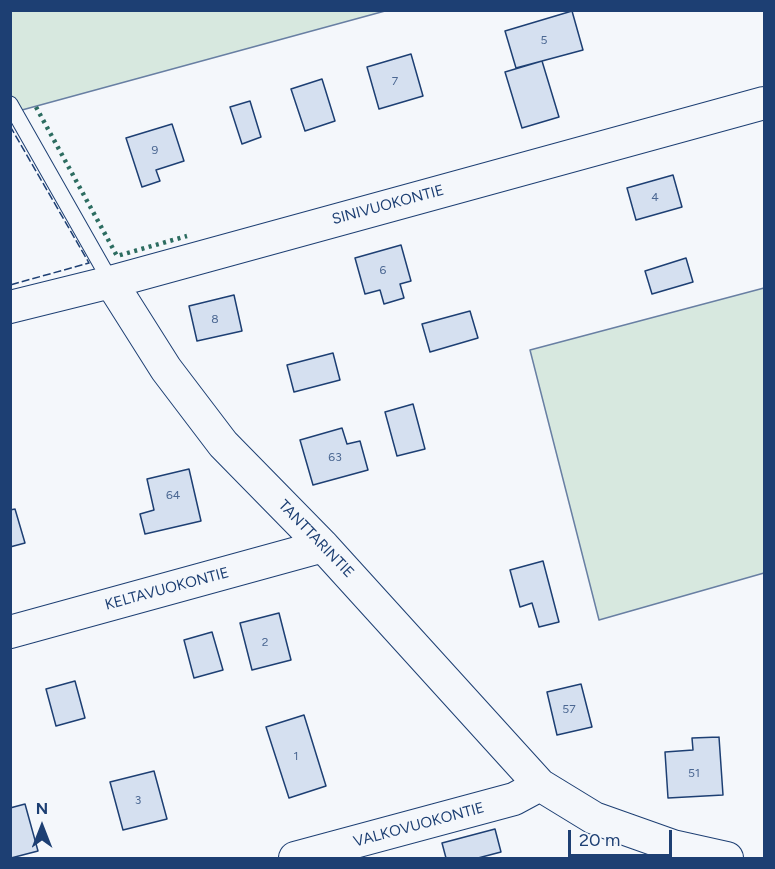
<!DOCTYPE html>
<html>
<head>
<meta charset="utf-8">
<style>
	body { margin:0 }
	#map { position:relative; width:775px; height:869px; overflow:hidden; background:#f4f7fb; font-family:Figtree,sans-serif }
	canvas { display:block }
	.frame { position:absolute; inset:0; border:12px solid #1d3f73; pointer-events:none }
	.north { position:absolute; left:12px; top:797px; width:60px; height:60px; -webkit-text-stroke:4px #f4f7fb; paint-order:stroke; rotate:0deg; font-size:16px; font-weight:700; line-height:24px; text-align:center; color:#1d3f73 }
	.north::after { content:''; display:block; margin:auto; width:21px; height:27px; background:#1d3f73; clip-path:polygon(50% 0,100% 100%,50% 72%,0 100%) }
	.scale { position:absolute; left:568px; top:830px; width:104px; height:27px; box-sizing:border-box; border:3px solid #1d3f73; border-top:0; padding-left:8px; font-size:18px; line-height:21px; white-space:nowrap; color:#1d3f73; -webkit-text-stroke:4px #f4f7fb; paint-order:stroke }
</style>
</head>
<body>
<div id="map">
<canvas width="775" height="869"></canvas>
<div class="frame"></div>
<div class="north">N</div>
<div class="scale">20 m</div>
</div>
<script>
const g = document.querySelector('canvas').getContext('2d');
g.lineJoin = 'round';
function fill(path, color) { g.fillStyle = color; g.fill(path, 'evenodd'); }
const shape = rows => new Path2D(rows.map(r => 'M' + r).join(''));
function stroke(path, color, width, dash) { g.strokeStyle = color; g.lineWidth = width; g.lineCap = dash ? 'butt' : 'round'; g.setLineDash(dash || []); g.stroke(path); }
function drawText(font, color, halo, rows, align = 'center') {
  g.font = font + ' Figtree,sans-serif'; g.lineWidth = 4.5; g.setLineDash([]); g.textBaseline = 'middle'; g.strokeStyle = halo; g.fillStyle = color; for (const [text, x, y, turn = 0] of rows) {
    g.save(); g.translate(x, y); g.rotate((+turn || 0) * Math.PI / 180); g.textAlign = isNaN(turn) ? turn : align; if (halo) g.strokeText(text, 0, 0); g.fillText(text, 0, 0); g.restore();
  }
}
const green = shape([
	[10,11,385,11,11,113,10,11],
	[764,288,764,573,599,620,530,350,764,288]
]);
fill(green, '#d7e8df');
stroke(green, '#687fa3', 1.5);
const building = shape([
	[572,11,583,50,516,68,505,31,572,11],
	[411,54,423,96,379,109,367,67,411,54],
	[542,61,559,117,522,128,505,72,542,61],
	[322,79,335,121,305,131,291,89,322,79],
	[250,101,261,137,242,144,230,107,250,101],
	[172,124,184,161,156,170,160,181,142,187,126,138,172,124],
	[673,175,682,207,636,220,627,188,673,175],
	[401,245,411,281,400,284,404,298,384,304,380,290,365,294,355,258,401,245],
	[686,258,693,282,652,294,645,271,686,258],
	[234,295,242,331,197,341,189,306,234,295],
	[470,311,478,338,430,352,422,324,470,311],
	[333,353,340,380,294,392,287,365,333,353],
	[413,404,425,449,397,456,385,412,413,404],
	[342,428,347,444,360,441,368,470,313,485,300,440,342,428],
	[189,469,201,521,145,534,140,514,154,510,147,479,189,469],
	[15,509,25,543,10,547,10,510,15,509],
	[543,561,559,622,539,627,532,603,520,607,510,570,543,561],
	[279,613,291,660,252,670,240,623,279,613],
	[212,632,223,670,194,678,184,640,212,632],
	[75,681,85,718,56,726,46,689,75,681],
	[581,684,592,727,557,735,547,692,581,684],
	[304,715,326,786,289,798,266,727,304,715],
	[719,737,723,795,668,798,665,752,693,750,692,738,719,737],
	[154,771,167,819,123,830,110,782,154,771],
	[25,804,38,851,11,858,10,808,25,804],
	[495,829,501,852,478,858,446,858,442,843,495,829]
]);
fill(building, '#d5e0f0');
stroke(building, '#1d3f73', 1.5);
const service = shape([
	[10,104,111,282]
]);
const minor = shape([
	[111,282,166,369,223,444,323,546,540,785,594,818,673,846,727,858],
	[10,307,111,282,764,103],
	[10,632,323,546],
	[295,858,514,799,540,785]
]);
stroke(service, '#1d3f73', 17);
stroke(minor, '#1d3f73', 34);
stroke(service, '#f4f7fb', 15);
stroke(minor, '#f4f7fb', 32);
stroke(shape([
	[36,107,117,256,187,236]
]), '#2c6c60', 4.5, [3, 4.5]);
stroke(shape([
	[10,126,89,263,10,285]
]), '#1d3f73', 1.5, [8, 3]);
drawText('12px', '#4b6792', null, [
	["5",544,40],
	["7",395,81],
	["9",155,150],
	["4",655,197],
	["6",383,270],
	["8",215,319],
	["63",335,457],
	["64",173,495],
	["2",265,642],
	["57",569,709],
	["1",296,756],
	["51",694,773],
	["3",138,800]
]);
drawText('15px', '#1d3f73', '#f4f7fb', [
	["SINIVUOKONTIE",388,205,-15],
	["TANTTARINTIE",316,539,46],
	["KELTAVUOKONTIE",167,589,-15],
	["VALKOVUOKONTIE",419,825,-15]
]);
</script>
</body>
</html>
